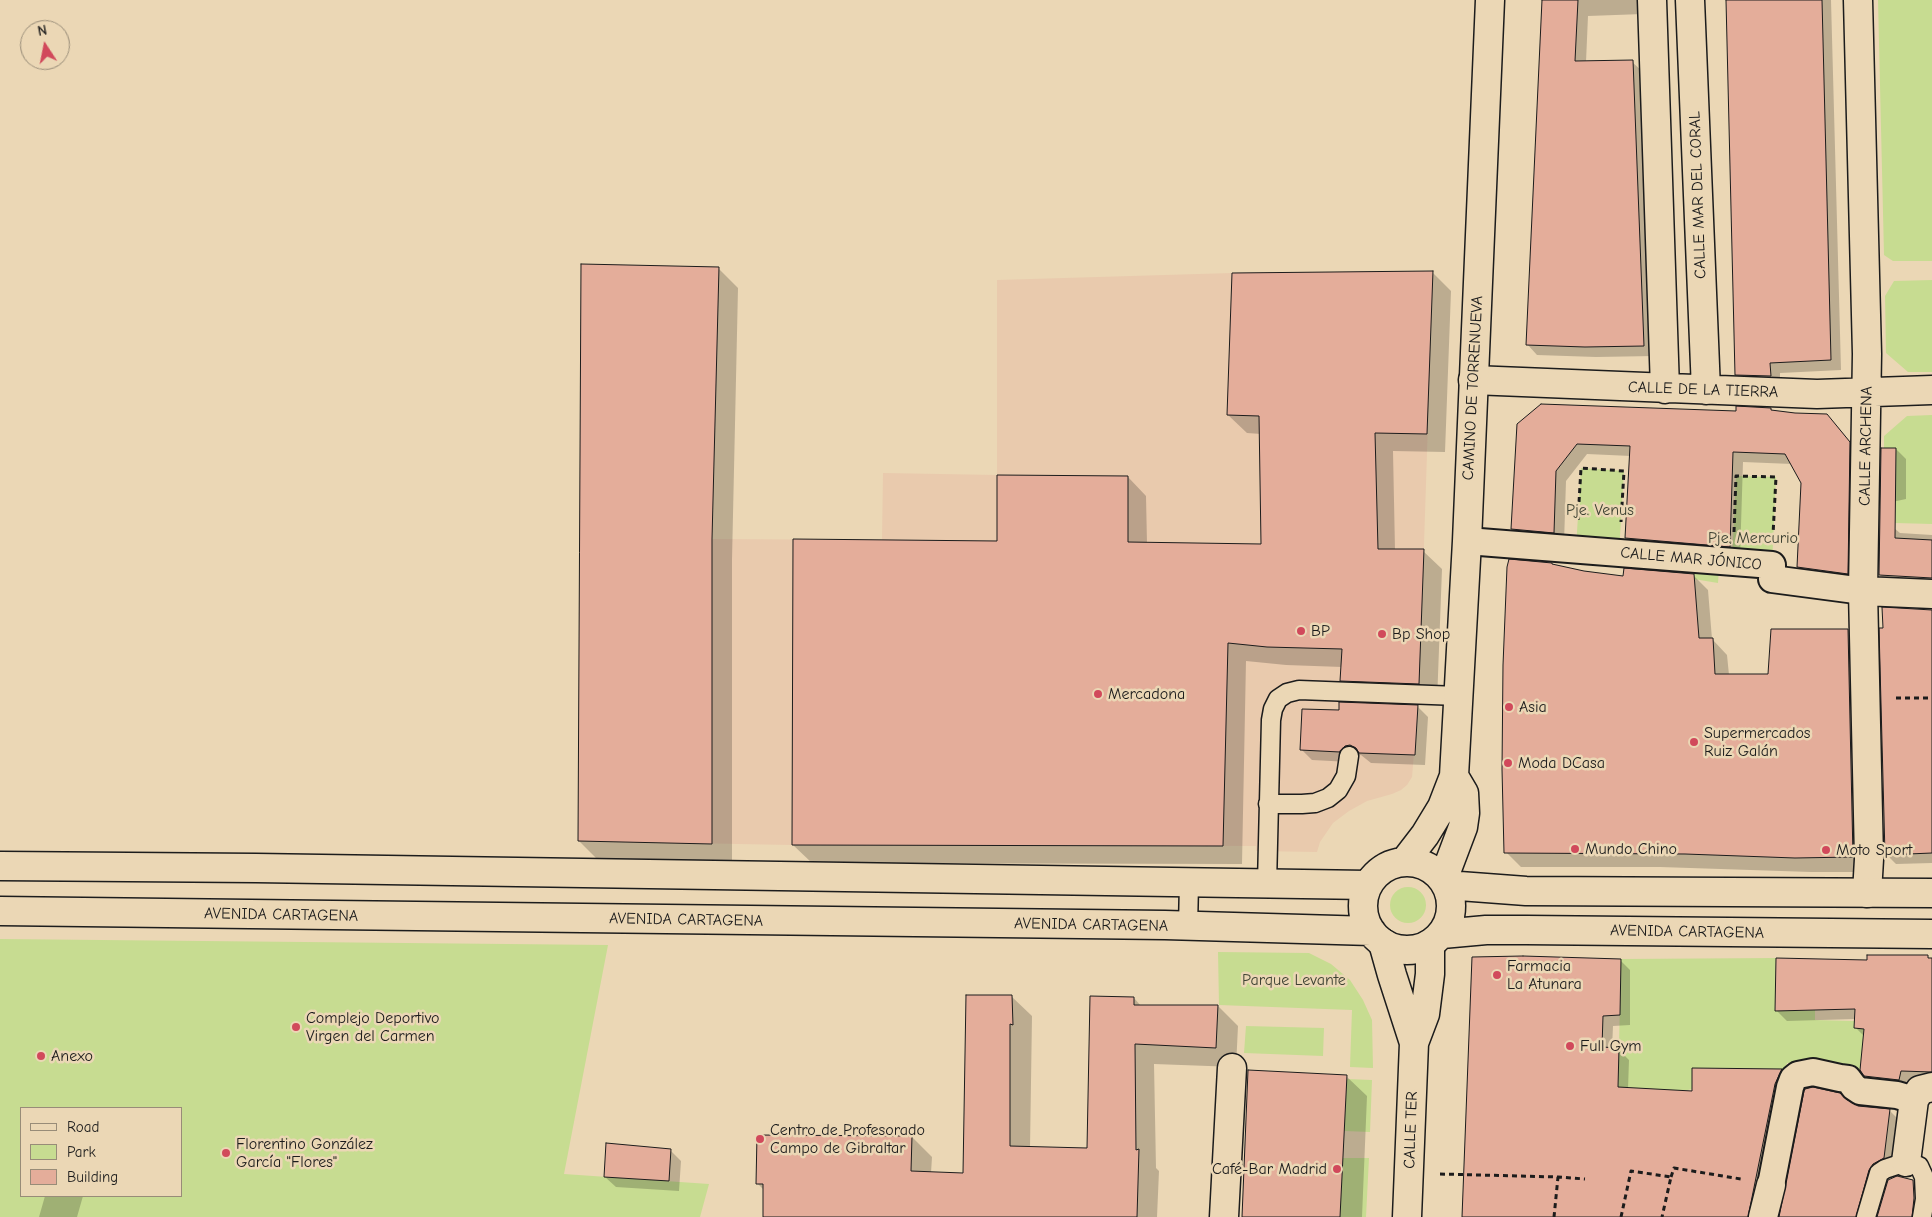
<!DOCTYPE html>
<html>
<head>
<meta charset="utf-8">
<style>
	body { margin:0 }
	#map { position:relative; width:1932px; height:1217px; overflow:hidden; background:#ebd7b5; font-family:"Comic Neue",sans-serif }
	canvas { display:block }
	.legend { position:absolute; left:20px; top:1107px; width:162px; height:90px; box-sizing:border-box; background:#ebd7b5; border:1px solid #988c78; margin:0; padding:6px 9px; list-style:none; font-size:15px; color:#1c1c1c }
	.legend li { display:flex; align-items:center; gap:10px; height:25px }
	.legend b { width:25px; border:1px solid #988c78 }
	.north { position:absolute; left:20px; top:20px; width:50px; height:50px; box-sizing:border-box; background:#ebd7b5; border:1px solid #988c78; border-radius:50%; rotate:349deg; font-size:14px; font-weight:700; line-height:20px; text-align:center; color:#1c1c1c }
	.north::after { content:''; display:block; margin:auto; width:18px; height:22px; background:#d1495b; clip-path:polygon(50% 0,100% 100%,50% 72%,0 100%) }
</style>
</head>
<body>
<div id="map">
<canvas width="1932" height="1217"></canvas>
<ul class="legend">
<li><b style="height:6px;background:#ebd7b5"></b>Road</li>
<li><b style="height:14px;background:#c7dc91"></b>Park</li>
<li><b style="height:14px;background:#e4ad9a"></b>Building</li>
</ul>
<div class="north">N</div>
</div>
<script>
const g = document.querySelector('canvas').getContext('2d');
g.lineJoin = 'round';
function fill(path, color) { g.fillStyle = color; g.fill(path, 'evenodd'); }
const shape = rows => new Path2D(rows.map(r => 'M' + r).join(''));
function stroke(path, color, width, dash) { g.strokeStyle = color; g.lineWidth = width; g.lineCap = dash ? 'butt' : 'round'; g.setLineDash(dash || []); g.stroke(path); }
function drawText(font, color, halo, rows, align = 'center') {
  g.font = font + ' "Comic Neue",sans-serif'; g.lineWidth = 5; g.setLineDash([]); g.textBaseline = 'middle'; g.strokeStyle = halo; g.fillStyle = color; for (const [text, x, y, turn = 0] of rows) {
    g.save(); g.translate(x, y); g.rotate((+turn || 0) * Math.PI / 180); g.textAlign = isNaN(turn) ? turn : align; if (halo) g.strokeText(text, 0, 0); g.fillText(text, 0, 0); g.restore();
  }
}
fill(shape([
	[581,264,719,267,712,539,882,540,883,473,997,475,997,280,1232,273,1433,271,1419,696,1412,777,1407,785,1401,790,1392,794,1367,801,1349,811,1333,823,1320,842,1317,852,1256,851,1256,846,792,845,578,841]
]), '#e9caad');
fill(shape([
	[1878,0,1932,0,1932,261,1893,261,1884,255],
	[1932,280,1932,372,1908,372,1886,353,1885,296,1894,281],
	[1932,415,1932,524,1895,523,1896,448,1884,448,1884,436,1907,416],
	[1581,468,1624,471,1619,553,1576,548],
	[1736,476,1776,477,1772,565,1732,562],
	[1627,561,1719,568,1718,583,1627,568],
	'1390 905a18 18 0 1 1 36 0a18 18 0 1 1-36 0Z',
	[0,939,608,945,564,1174,709,1184,700,1217,0,1217],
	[21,1108,181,1108,181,1196,21,1196],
	[1218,952,1309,953,1331,964,1350,980,1363,1000,1372,1020,1373,1068,1350,1067,1352,1010,1219,1005],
	[1776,958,1775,1011,1815,1010,1815,1020,1854,1021,1854,1028,1864,1029,1859,1083,1845,1069,1787,1063,1784,1077,1772,1076,1756,1069,1692,1068,1692,1089,1684,1091,1618,1087,1621,959],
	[1246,1026,1324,1028,1323,1056,1244,1053],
	[1347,1079,1372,1080,1370,1132,1344,1131],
	[1343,1158,1369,1158,1366,1217,1340,1217]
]), '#c7dc91');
fill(shape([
	[1543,0,1642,0,1643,14,1588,16,1586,62,1632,62,1643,72,1654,356,1596,357,1537,355,1527,344],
	[1727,0,1831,0,1841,370,1780,373,1780,386,1747,385,1736,374],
	[718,268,738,288,732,560,732,864,599,861,579,841],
	[1432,272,1451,291,1445,452,1393,451,1395,550,1423,551,1442,569,1437,702,1360,699,1342,680,1342,667,1286,665,1246,661,1242,864,812,863,793,845,998,542,1128,477,1146,496,1147,543,1262,546,1261,434,1247,433,1228,415],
	[1771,409,1773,411,1795,414,1827,416,1838,427,1860,454,1859,507,1812,515,1802,482,1792,464,1743,462,1740,557,1637,548,1626,538,1631,456,1587,454,1566,481,1564,543,1523,539,1512,529,1518,425],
	[1896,449,1906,459,1906,499,1892,502],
	[1848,527,1858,538,1858,584,1809,577,1798,567],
	[1894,528,1900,533,1932,535,1932,587,1890,585,1880,575],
	[1554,566,1624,578,1693,575,1708,590,1712,639,1727,655,1729,675,1770,675,1848,630,1863,645,1867,872,1811,872,1660,867,1521,867,1506,852],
	[1932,611,1932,863,1896,864,1886,854],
	[1417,706,1428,717,1425,765,1371,763,1361,755,1355,756,1350,762,1312,760,1302,750,1340,711],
	[1927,956,1932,961,1932,1084,1876,1086,1865,1075,1865,1037,1855,1027,1855,1019,1787,1021,1777,1011,1869,961],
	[1473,958,1620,960,1630,970,1630,1025,1613,1026,1612,1049,1619,1050,1629,1060,1628,1089,1693,1092,1693,1069,1782,1070,1792,1080,1760,1217,1462,1217],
	[1011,996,1032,1016,1030,1148,1088,1149,1134,998,1141,1006,1218,1006,1238,1026,1236,1067,1154,1064,1156,1168,1159,1171,1157,1217,764,1217,764,1190,757,1183,912,1137,932,1157,931,1173,964,1174],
	[1346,1076,1367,1096,1362,1217,1243,1217],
	[1846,1101,1858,1107,1890,1111,1900,1121,1894,1168,1883,1174,1869,1217,1780,1217],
	[670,1150,681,1161,679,1191,616,1187,605,1177],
	[45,1196,83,1196,77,1217,39,1217]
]), '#0003');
const building = shape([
	[1542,0,1578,0,1575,61,1633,60,1644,346,1585,347,1526,345,1542,0],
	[1726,0,1822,0,1831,360,1770,363,1771,376,1735,375,1726,0],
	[581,264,719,267,712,539,712,844,578,841,581,264],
	[1433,271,1427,434,1375,433,1378,549,1424,549,1419,684,1340,681,1342,649,1267,647,1228,643,1223,846,792,845,793,539,997,541,997,475,1128,476,1128,542,1261,544,1259,416,1227,415,1232,273,1433,271],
	[1541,404,1736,411,1736,406,1771,408,1771,410,1795,413,1827,414,1850,442,1848,574,1797,567,1801,483,1785,454,1733,452,1730,547,1625,538,1630,446,1577,444,1556,471,1554,533,1511,529,1517,424,1541,404],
	[1881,448,1896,448,1895,538,1932,540,1932,578,1879,575,1881,448],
	[1509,559,1552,563,1552,564,1584,571,1623,576,1624,568,1694,574,1699,638,1713,638,1715,674,1768,674,1771,629,1848,629,1853,857,1795,858,1685,854,1504,853,1502,769,1503,665,1507,567,1509,559],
	[1882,607,1932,610,1932,853,1885,855,1879,628,1883,628,1882,607],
	[1339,702,1418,705,1415,755,1359,753,1356,748,1350,745,1345,746,1340,752,1300,750,1302,709,1339,710,1339,702],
	[1867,955,1928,955,1928,958,1932,958,1932,1072,1901,1071,1899,1080,1864,1076,1860,1070,1864,1029,1854,1028,1855,1009,1775,1011,1776,958,1867,960,1867,955],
	[1523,956,1621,959,1620,1015,1603,1016,1602,1047,1619,1048,1618,1087,1692,1091,1692,1068,1782,1069,1775,1084,1748,1217,1462,1217,1472,957,1523,956],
	[966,995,1012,995,1013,1025,1010,1024,1010,1146,1087,1148,1090,996,1134,997,1134,1005,1218,1005,1216,1048,1135,1044,1136,1150,1139,1149,1137,1217,763,1217,763,1184,756,1184,757,1135,912,1136,911,1171,963,1173,966,995],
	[1248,1070,1347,1075,1340,1217,1242,1217,1248,1070],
	[1813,1087,1840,1093,1846,1099,1858,1106,1890,1109,1884,1158,1873,1164,1869,1170,1856,1217,1779,1217,1804,1091,1805,1089,1813,1087],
	[606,1143,671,1149,669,1181,604,1177,606,1143],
	[1897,1176,1913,1180,1914,1198,1912,1217,1877,1217,1888,1180,1897,1176]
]);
fill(building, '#e4ad9a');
stroke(building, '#1c1c1c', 1);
const service = shape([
	[1268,804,1302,804,1315,803,1328,798,1338,790,1346,776,1349,756],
	[1267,884,1271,720,1273,709,1278,699,1287,693,1299,690,1458,696],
	[1188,927,1189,883],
	[1866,1217,1879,1173,1885,1169,1906,1162,1919,1166,1924,1177,1925,1199,1922,1217]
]);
const pedestrian = shape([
	[1467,541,1772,565,1772,579,1863,591],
	[1771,1185,1790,1087,1793,1079,1798,1075,1813,1072,1840,1078,1848,1079,1854,1087,1860,1091,1897,1095,1914,1100]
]);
const minor = shape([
	[1652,0,1665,389],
	[1690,0,1706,390],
	[1858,0,1867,354,1863,591,1869,859,1867,893],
	[1473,380,1817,394,1932,390],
	[1863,591,1932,594],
	[1906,1162,1914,1100,1920,1090,1932,1087],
	[1224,1217,1232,1068],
	[1763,1217,1771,1185]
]);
const tertiary = shape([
	[1383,943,1392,975,1414,1043],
	[1407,1217,1414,1043,1425,1014,1430,974,1430,944]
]);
const secondary = shape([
	[1405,861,1425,835,1442,807,1454,776,1467,541,1490,0],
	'1363 906a44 44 0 1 1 88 0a44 44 0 1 1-88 0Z',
	[0,866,256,868,1368,885],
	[1443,880,1463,827,1465,813,1464,793,1454,776],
	[1446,885,1526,891,1932,893],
	[0,911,1165,925,1371,931],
	[1442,934,1486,930,1526,930,1932,934]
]);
stroke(service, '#1c1c1c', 21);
stroke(pedestrian, '#1c1c1c', 30);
stroke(minor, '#1c1c1c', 31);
stroke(tertiary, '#1c1c1c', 31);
stroke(secondary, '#1c1c1c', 31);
stroke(shape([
	[1578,520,1581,468,1624,471,1621,522],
	[1734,532,1736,476,1776,477,1773,535],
	[1896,698,1932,698],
	[1440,1174,1558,1177,1585,1179],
	[1671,1177,1674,1168,1741,1179],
	[1554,1217,1558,1177],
	[1621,1217,1631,1171,1671,1177,1662,1217]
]), '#1c1c1c', 3, [5, 4]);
stroke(service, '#ebd7b5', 18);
stroke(pedestrian, '#ebd7b5', 26);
stroke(minor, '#ebd7b5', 28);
stroke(tertiary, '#ebd7b5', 28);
stroke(secondary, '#ebd7b5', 28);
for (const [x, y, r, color] of [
	[1301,631,5,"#d1495b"],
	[1382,634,5,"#d1495b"],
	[1098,694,5,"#d1495b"],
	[1509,707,5,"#d1495b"],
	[1694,742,5,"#d1495b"],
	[1508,763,5,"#d1495b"],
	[1575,849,5,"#d1495b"],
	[1826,850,5,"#d1495b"],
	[1497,975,5,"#d1495b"],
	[296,1027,5,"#d1495b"],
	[1570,1046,5,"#d1495b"],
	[41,1056,5,"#d1495b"],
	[760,1139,5,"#d1495b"],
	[226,1153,5,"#d1495b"],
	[1337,1169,5,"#d1495b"]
]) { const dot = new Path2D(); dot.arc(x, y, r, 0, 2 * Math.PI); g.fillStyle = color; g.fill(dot); stroke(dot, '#ebd7b5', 2); }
drawText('16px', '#1c1c1c', '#ebd7b5', [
	["CALLE MAR DEL CORAL",1698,195,-92],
	["CAMINO DE TORRENUEVA",1473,388,-87],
	["CALLE DE LA TIERRA",1703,390,2],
	["CALLE ARCHENA",1866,446,-89],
	["CALLE MAR JÓNICO",1691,559,5],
	["AVENIDA CARTAGENA",281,915,1],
	["AVENIDA CARTAGENA",686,920,1],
	["AVENIDA CARTAGENA",1091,925,1],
	["AVENIDA CARTAGENA",1687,932,1],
	["CALLE TER",1411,1130,-88]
]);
drawText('16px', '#3e4233', '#ebd7b5', [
	["Pje. Venus",1600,510],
	["Pje. Mercurio",1753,538],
	["Parque Levante",1294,980]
]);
drawText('16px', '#1c1c1c', '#ebd7b5', [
	["BP",1311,631],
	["Bp Shop",1392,634],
	["Mercadona",1108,694],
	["Asia",1519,707],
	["Supermercados",1704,733],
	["Ruiz Galán",1704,751],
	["Moda DCasa",1518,763],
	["Mundo Chino",1585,849],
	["Moto Sport",1836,850],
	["Farmacia",1507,966],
	["La Atunara",1507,984],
	["Complejo Deportivo",306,1018],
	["Virgen del Carmen",306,1036],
	["Full Gym",1580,1046],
	["Anexo",51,1056],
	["Centro de Profesorado",770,1130],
	["Campo de Gibraltar",770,1148],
	["Florentino González",236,1144],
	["García \"Flores\"",236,1162],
	["Café-Bar Madrid",1327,1169,"right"]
], 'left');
</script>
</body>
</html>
